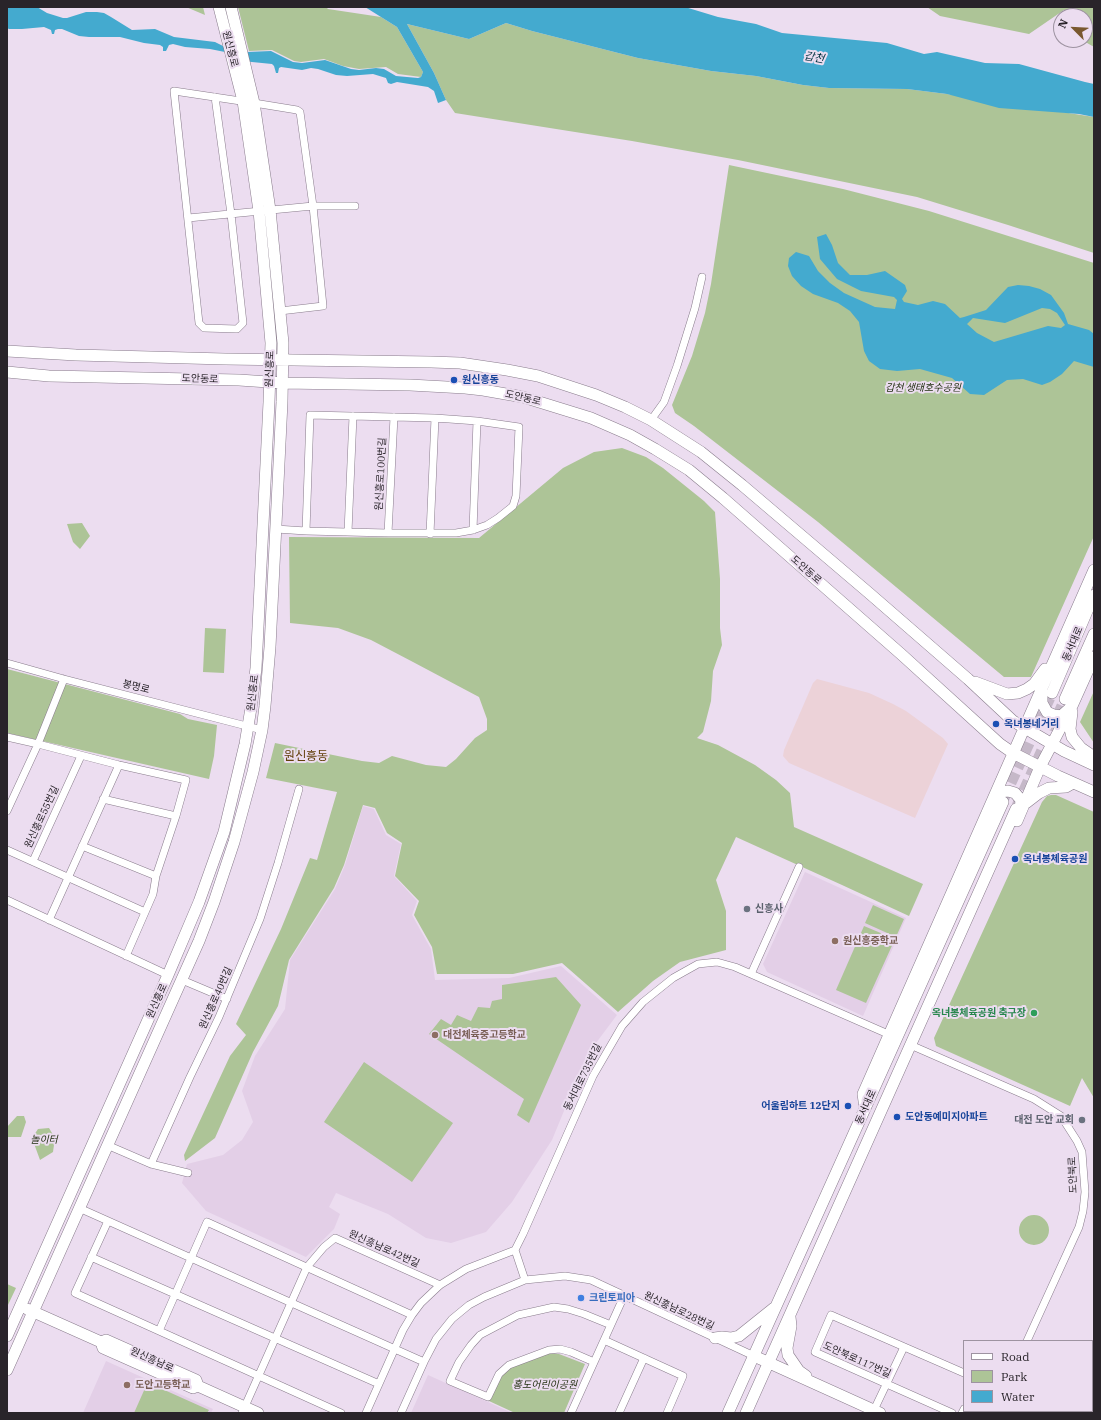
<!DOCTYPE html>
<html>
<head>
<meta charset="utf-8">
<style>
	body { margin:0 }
	#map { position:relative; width:1101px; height:1420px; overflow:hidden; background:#ecddf0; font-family:"IBM Plex Serif",serif }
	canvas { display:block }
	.frame { position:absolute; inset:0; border:8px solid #29242a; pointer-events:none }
	.legend { position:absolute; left:963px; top:1340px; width:130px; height:72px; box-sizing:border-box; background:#ecddf0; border:1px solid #9e93a1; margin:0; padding:5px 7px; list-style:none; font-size:12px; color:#29242a }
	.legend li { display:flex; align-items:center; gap:8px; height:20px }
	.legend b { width:20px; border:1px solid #9e93a1 }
	.north { position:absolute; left:1053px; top:8px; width:40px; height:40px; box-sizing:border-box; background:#ecddf0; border:1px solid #9e93a1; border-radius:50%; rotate:294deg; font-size:11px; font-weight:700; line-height:16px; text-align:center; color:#29242a }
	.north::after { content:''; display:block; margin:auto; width:14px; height:18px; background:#79582f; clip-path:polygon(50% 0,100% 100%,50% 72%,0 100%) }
</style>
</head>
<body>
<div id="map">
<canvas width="1101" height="1420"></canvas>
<div class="frame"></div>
<ul class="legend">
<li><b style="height:5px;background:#fff"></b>Road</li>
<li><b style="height:11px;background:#adc497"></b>Park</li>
<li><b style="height:11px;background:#44aacf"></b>Water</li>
</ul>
<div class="north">N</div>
</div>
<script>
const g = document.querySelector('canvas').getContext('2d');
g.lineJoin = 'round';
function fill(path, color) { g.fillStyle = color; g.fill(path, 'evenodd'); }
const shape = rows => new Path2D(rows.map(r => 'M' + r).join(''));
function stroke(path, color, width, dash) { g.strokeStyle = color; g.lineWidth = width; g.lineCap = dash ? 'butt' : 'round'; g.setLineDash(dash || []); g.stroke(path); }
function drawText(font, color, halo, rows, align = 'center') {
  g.font = font + ' "IBM Plex Serif","Noto Sans KR",serif'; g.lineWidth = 4; g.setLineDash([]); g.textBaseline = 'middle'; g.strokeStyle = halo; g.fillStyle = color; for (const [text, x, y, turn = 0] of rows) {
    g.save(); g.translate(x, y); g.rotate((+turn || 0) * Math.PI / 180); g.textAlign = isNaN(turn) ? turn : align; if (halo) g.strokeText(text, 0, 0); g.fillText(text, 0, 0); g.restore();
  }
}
fill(shape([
	[363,806,374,809,386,835,401,844,394,876,417,901,412,915,431,949,435,980,509,978,561,966,617,1015,587,1055,552,1140,512,1202,486,1232,451,1243,426,1238,388,1214,336,1193,329,1207,340,1214,334,1229,306,1257,206,1211,182,1183,187,1164,223,1155,242,1140,253,1122,242,1091,255,1056,285,1009,290,960,335,889,345,865],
	[805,872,906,918,863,1016,767,972,763,964],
	[106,1361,213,1409,211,1413,83,1413],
	[428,1375,488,1402,512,1413,411,1413]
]), '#e3cfe7');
fill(shape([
	[817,679,869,693,893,704,906,711,943,738,948,744,915,818,789,763,783,756,784,750,813,683]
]), '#ecd2d8');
fill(shape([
	[186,7,203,7,205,15],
	[238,7,326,7,328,9,381,17,397,27,423,72,421,77,398,74,386,67,359,69,343,66,324,59,301,62,294,61,272,50,249,51],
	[927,7,1094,7,1094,47,1082,40,1085,40,1085,16,1067,16,1064,10,1029,34,940,16],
	[506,23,532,31,638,58,711,71,756,76,803,85,829,88,907,89,947,94,1094,117,1094,253,1008,225,917,197,738,160,632,141,455,113,446,100,434,73,407,24,469,39],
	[729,165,843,189,929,211,1094,263,1094,536,1031,677,1004,677,818,522,694,426,675,413,672,405,692,356,705,313,711,284],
	[622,448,646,457,663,468,704,501,715,512,720,579,720,628,722,645,713,671,711,701,703,732,697,738,718,745,755,765,776,780,790,793,794,827,923,884,909,916,842,885,736,837,716,880,726,911,726,950,680,962,653,981,618,1012,562,963,513,974,437,974,432,947,414,915,419,901,395,876,402,843,387,833,375,808,363,805,344,865,334,888,289,960,278,1006,253,1052,215,1138,185,1161,184,1155,230,1056,246,1035,236,1024,281,929,310,858,317,860,337,792,266,778,275,743,362,761,379,763,392,756,426,765,446,767,456,759,475,738,487,730,487,719,479,697,413,662,371,640,338,628,290,623,289,537,479,538,563,468,594,452],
	[82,523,90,536,80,549,73,542,67,524],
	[205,628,226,629,224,673,203,672],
	[7,669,180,714,188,719,217,725,214,756,209,779,7,733],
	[1094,691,1094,743,1080,722],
	[1051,795,1056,795,1094,812,1094,1098,1082,1078,1070,1106,936,1046,934,1038,1042,802,1047,796],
	[873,905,904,919,896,937,865,923],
	[864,926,895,939,866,1003,836,990],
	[556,977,581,1005,529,1123,517,1115,524,1099,429,1034,441,1019,451,1025,457,1015,471,1021,478,1007,490,1008,492,1001,502,999,502,985],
	[364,1062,453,1123,412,1182,324,1122],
	[17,1116,24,1116,26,1122,21,1137,7,1137,7,1127],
	[49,1128,55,1138,53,1152,40,1160,32,1138,38,1129],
	'1019 1230a15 15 0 1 1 30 0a15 15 0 1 1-30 0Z',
	[7,1284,16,1288,7,1307],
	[549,1353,559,1354,585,1364,564,1413,515,1413,489,1401,499,1380,505,1372,516,1364],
	[151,1384,209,1410,207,1413,134,1413,146,1386,149,1387]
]), '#adc497');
fill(shape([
	[7,7,37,7,47,13,63,18,67,18,86,12,97,12,104,13,111,17,132,30,155,29,174,37,215,42,229,49,247,52,271,51,293,62,302,63,325,60,351,69,359,70,376,68,384,69,396,76,418,78,421,77,423,72,397,27,365,7,685,7,718,17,756,24,782,33,887,43,924,54,937,52,985,63,1019,64,1085,82,1094,84,1094,117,1079,114,999,108,947,94,907,89,829,88,803,85,756,76,711,71,638,58,532,31,506,23,469,39,407,24,434,73,446,100,438,103,434,91,428,87,397,82,391,84,388,83,386,78,373,74,347,76,336,75,318,69,311,68,302,70,281,67,279,68,278,73,276,73,274,66,272,64,242,61,225,52,210,49,185,47,173,44,169,45,166,51,163,51,163,47,160,45,144,43,120,37,89,37,79,36,62,29,58,29,55,30,54,34,52,34,51,30,44,27,22,29,9,29,7,28],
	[826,234,832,245,838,263,850,275,867,275,885,271,905,285,907,291,902,299,904,302,918,305,933,301,945,304,960,318,964,317,986,310,1008,287,1018,285,1029,286,1040,289,1051,295,1064,313,1068,324,1089,330,1094,334,1094,367,1074,361,1062,374,1050,382,1042,385,1023,379,1007,380,984,395,970,394,952,378,920,369,897,371,880,369,869,361,864,351,859,322,850,311,838,303,813,294,801,286,792,276,788,266,789,258,796,252,809,256,818,271,830,283,844,293,875,307,895,309,897,300,894,297,861,291,837,279,820,259,817,237],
	[1042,308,1050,309,1057,313,1065,325,1061,328,1048,326,994,342,977,333,967,324,973,318,1005,323]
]), '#44aacf');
stroke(shape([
	[1004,798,1052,693],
	[1017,806,1065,699]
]), '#c5b8c8', 11, [11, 5.5]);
const street = shape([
	[215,97,231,214,243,323,237,329,204,328,199,323,174,91,254,103,297,110,300,112,313,206,323,306,280,311],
	[188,218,313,206,355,206],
	[651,420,664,402,677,366,695,308,702,277],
	[276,529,306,531,388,533,456,533,473,530,487,525,498,518,513,506,516,496,519,427,477,421,435,418,310,415,306,531],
	[473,530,477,421],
	[348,532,353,416],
	[388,533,394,417],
	[430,534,435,418],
	[7,663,64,679,262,730],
	[7,737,38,744,119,765,186,780,176,816,156,876,153,894,126,956],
	[103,799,176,816],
	[7,811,38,744,64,679],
	[82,846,156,876],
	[7,850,145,912],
	[33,861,81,756],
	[7,900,168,975],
	[49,920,119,765],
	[751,974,799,867],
	[182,980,227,999],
	[915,1047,1034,1099,1061,1116,1077,1141,1082,1152,1085,1192,1083,1211,1079,1227,1027,1341],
	[107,1145,151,1164,188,1173],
	[151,1164,190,1077,219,1017,260,919,278,863,299,789],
	[79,1208,424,1362],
	[108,1221,75,1293,341,1413],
	[91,1257,379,1384],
	[525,1280,515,1250,523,1234,593,1076,622,1026,643,1002,673,978,698,964,717,962,735,967,888,1034],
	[159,1331,207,1222,412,1315],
	[604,1340,683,1376,667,1413],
	[594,1362,571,1352,560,1349,549,1350,509,1365,499,1374,488,1397,450,1381,459,1362,471,1345,480,1335,518,1315,554,1307,568,1309,584,1314,611,1325],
	[874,1410,904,1347],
	[1049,1411,1053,1413],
	[242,1413,307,1267,324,1247,335,1238,440,1285],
	[366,1413,403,1330,412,1315,421,1303,440,1285,466,1269,515,1250],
	[401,1413,424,1362,436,1339,452,1319,469,1305,484,1297,525,1280,565,1276,591,1280,754,1356],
	[571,1413,624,1296],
	[619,1413,644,1358],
	[952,1413,815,1352,831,1315,964,1373],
	[962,1413,964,1409],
	[995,1413,996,1411],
	[1024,1413,1024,1411]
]);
const secondary = shape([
	[7,351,76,355,225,359,431,362,460,363,507,370,538,376,596,395,625,407,651,420,701,452,742,485,869,593,968,679,1013,721,1064,751,1094,765],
	[7,372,49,376,239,380,283,383,410,385,465,388,483,390,523,397,591,418,630,435,655,449,689,470,723,498,901,654,1000,744,1013,753,1058,776,1094,792],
	[975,682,1007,694,1018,693,1027,689,1034,684,1045,669],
	[1042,691,1042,703,1047,712,1054,715,1061,716,1070,708],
	[1052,693,1094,595],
	[1065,699,1094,634],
	[1072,712,1070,729,1072,737,1081,748,1094,757],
	[993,801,1000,792,1008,791,1015,793,1021,800,1020,811],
	[1026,803,1039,793,1049,788,1066,787,1073,783],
	[1017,821,1040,767,1072,706,1094,657],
	[865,1108,863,1094,1094,570],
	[27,1309,101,1342,106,1340,196,1380,198,1386],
	[790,1317,791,1326,787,1348,788,1355,799,1371,806,1376],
	[7,1336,168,975,199,902,224,832,245,744,251,708,256,668,269,402,271,343,259,211,243,101,219,7],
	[715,1338,722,1337,731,1338,739,1336,774,1308],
	[101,1342,103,1348,193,1388,198,1386,258,1413],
	[754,1356,880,1413],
	[7,1370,199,941,214,902,234,842,253,772,262,730,265,706,270,647,282,402,283,343,270,210,254,103,231,7],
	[728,1413,1003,802],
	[746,1413,1016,809]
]);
stroke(street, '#897c8c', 8);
stroke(secondary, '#897c8c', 12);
stroke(street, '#fff', 7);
stroke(secondary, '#fff', 11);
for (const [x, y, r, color] of [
	[454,380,4,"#1a4fb4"],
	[996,724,4,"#1a4fb4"],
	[1015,859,4,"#1a4fb4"],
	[747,909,4,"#6b7280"],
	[835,941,4,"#8d6e63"],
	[1034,1013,4,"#2e9e5b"],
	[435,1035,4,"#8d6e63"],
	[848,1106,4,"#1a4fb4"],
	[897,1117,4,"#1a4fb4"],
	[1082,1120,4,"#6b7280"],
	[581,1298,4,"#3f7fe0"],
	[127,1385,4,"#8d6e63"]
]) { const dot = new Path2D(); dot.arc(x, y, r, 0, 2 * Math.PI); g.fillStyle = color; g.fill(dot); stroke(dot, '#ecddf0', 1.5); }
drawText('10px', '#29242a', '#ecddf0', [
	["원신흥로",230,49,76],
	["원신흥로",270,369,-88],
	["도안동로",200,379,2],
	["도안동로",523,398,13],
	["원신흥로100번길",381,474,-87],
	["도안동로",806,570,41],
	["동서대로",1073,644,-67],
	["봉명로",136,687,14],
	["원신흥로",253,693,-83],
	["원신흥로55번길",42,817,-65],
	["원신흥로40번길",216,998,-66],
	["원신흥로",157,1001,-66],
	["동서대로735번길",583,1077,-64],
	["동서대로",866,1107,-66],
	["도안북로",1073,1175,-93],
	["원신흥남로42번길",384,1249,24],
	["원신흥남로28번길",679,1311,25],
	["원신흥남로",152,1360,24],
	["도안북로117번길",857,1360,24]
]);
drawText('bold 10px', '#164399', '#ecddf0', [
	["원신흥동",462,380],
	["옥녀봉네거리",1004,724],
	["옥녀봉체육공원",1023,859],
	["어울림하트 12단지",840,1106,"right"],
	["도안동예미지아파트",905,1117]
], 'left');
drawText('italic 10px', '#212f10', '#ecddf0', [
	["갑천 생태호수공원",923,388],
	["놀이터",44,1140],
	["홍도어린이공원",545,1385]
]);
drawText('bold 10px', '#5b616d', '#ecddf0', [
	["신흥사",755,909],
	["대전 도안 교회",1074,1120,"right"]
], 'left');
drawText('bold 10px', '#785e54', '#ecddf0', [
	["원신흥중학교",843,941],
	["대전체육중고등학교",443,1035],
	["도안고등학교",135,1385]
], 'left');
drawText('bold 10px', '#27864d', '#ecddf0', [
	["옥녀봉체육공원 축구장",1026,1013]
], 'right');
drawText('bold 10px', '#366cbe', '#ecddf0', [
	["크린토피아",589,1298]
], 'left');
drawText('italic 11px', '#033342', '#ecddf0', [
	["갑천",814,58,10]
]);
drawText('12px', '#62400b', '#ecddf0', [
	["원신흥동",306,757]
]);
</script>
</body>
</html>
